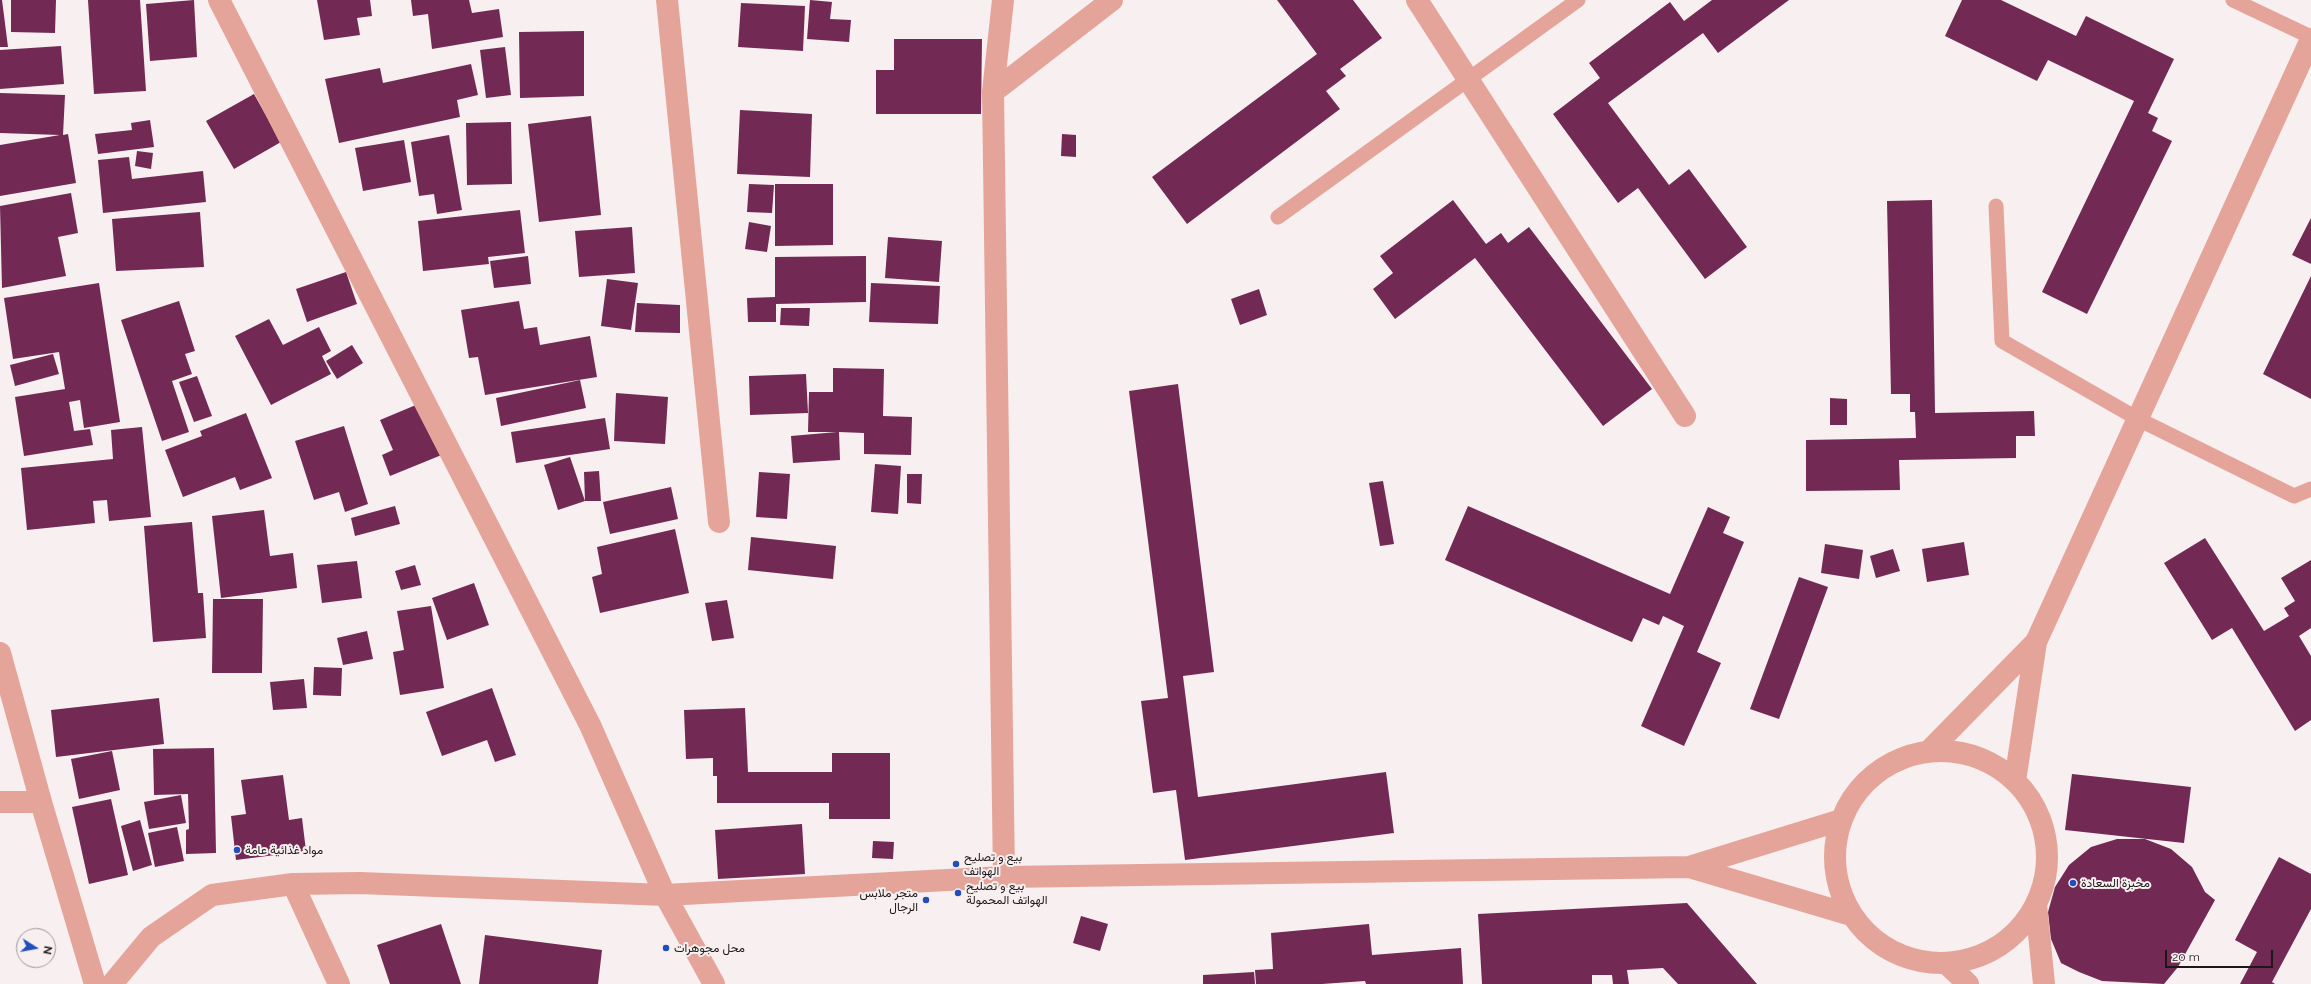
<!DOCTYPE html>
<html>
<head>
<meta charset="utf-8">
<style>
	body { margin:0 }
	#map { position:relative; width:2311px; height:984px; overflow:hidden; background:#f8eff0; font-family:Raleway,sans-serif }
	canvas { display:block }
	.north { position:absolute; left:16px; top:928px; width:40px; height:40px; box-sizing:border-box; background:#f8eff0; border:1px solid #a0999a; border-radius:50%; rotate:101deg; font-size:11px; font-weight:700; line-height:16px; text-align:center; color:#1b1818 }
	.north::after { content:''; display:block; margin:auto; width:14px; height:18px; background:#204fbd; clip-path:polygon(50% 0,100% 100%,50% 72%,0 100%) }
	.scale { position:absolute; left:2165px; top:950px; width:108px; height:18px; box-sizing:border-box; border:2px solid #1b1818; border-top:0; padding-left:5px; font-size:12px; line-height:14px; white-space:nowrap; color:#1b1818; -webkit-text-stroke:3px #f8eff0; paint-order:stroke }
</style>
</head>
<body>
<div id="map">
<canvas width="2311" height="984"></canvas>
<div class="north">N</div>
<div class="scale">20 m</div>
</div>
<script>
const g = document.querySelector('canvas').getContext('2d');
g.lineJoin = 'round';
function fill(path, color) { g.fillStyle = color; g.fill(path, 'evenodd'); }
const shape = rows => new Path2D(rows.map(r => 'M' + r).join(''));
function stroke(path, color, width, dash) { g.strokeStyle = color; g.lineWidth = width; g.lineCap = dash ? 'butt' : 'round'; g.setLineDash(dash || []); g.stroke(path); }
function drawText(font, color, halo, rows, align = 'center') {
  g.font = font + ' Raleway,Vazirmatn,sans-serif'; g.lineWidth = 4; g.setLineDash([]); g.textBaseline = 'middle'; g.strokeStyle = halo; g.fillStyle = color; for (const [text, x, y, turn = 0] of rows) {
    g.save(); g.translate(x, y); g.rotate((+turn || 0) * Math.PI / 180); g.textAlign = isNaN(turn) ? turn : align; if (halo) g.strokeText(text, 0, 0); g.fillText(text, 0, 0); g.restore();
  }
}
fill(shape([
	[0,0,2,0,8,47,0,47],
	[11,0,56,0,55,33,11,32],
	[88,0,140,0,146,91,94,94],
	[194,0,197,57,150,61,146,4],
	[317,0,370,0,372,16,357,18,360,35,324,40],
	[411,0,469,0,472,13,499,9,503,37,432,49,428,14,413,16],
	[810,0,832,2,830,19,851,20,849,42,807,39],
	[1277,0,1353,0,1382,38,1340,69,1346,76,1326,91,1340,109,1187,224,1152,177,1317,54],
	[1712,0,1789,0,1718,53,1703,33,1608,103,1669,185,1689,169,1747,247,1705,279,1638,188,1618,203,1553,114,1600,78,1589,63,1670,2,1684,21],
	[1962,0,2001,0,2076,36,2086,16,2174,59,2148,113,2158,118,2152,131,2172,141,2087,314,2042,292,2134,101,2048,60,2037,81,1945,36],
	[741,3,805,6,803,51,738,47],
	[584,31,584,96,520,98,519,32],
	[894,39,982,39,981,114,876,114,876,70,894,70],
	[61,46,64,84,0,89,0,50],
	[505,47,511,95,486,98,480,50],
	[471,64,478,95,457,100,460,117,339,143,325,79,380,68,383,83],
	[0,93,65,95,63,135,68,134,76,183,0,196,0,145,60,135,0,133],
	[254,94,281,142,234,169,206,121],
	[740,110,812,114,810,177,737,174],
	[591,116,601,215,539,222,528,124],
	[150,120,154,147,98,154,95,134,132,130,131,123],
	[511,122,512,184,467,185,466,123],
	[1062,134,1076,135,1076,157,1061,156],
	[449,135,462,210,437,214,434,194,419,196,411,142],
	[404,140,411,182,363,191,355,148],
	[137,151,153,153,151,169,135,166],
	[129,157,132,179,203,171,206,202,103,213,98,160],
	[749,184,774,185,772,213,747,212],
	[775,184,833,184,833,245,775,246],
	[71,193,78,233,58,237,66,276,2,288,0,206],
	[1453,200,1486,244,1501,233,1508,243,1529,227,1652,389,1603,426,1475,258,1395,319,1373,289,1393,273,1380,256],
	[1932,200,1935,413,2034,411,2035,436,2016,436,2016,458,1899,460,1900,490,1806,491,1806,440,1916,438,1915,412,1910,412,1910,394,1891,394,1887,201],
	[520,210,525,253,488,257,489,264,423,271,418,221],
	[200,212,204,267,116,271,112,219],
	[2311,218,2311,264,2292,255],
	[749,222,771,226,767,252,745,249],
	[632,227,635,273,579,277,575,231],
	[888,237,942,241,939,282,885,278],
	[528,256,531,284,494,288,490,261],
	[866,256,866,302,776,304,776,322,748,322,747,298,775,297,775,257],
	[346,272,357,304,307,322,296,289],
	[2311,276,2311,399,2263,374],
	[607,279,638,283,631,330,601,326],
	[99,283,120,422,84,428,80,400,69,402,74,431,90,429,93,445,24,456,15,397,65,389,59,352,13,359,4,298],
	[871,283,940,286,938,324,869,322],
	[1259,289,1267,315,1240,325,1231,299],
	[179,301,195,351,185,354,192,374,172,381,189,432,162,441,121,320],
	[519,301,524,329,537,327,540,345,590,336,597,377,485,395,478,357,469,358,461,310],
	[637,303,680,305,680,333,635,332],
	[781,308,810,308,809,326,780,325],
	[269,319,283,345,319,327,331,351,322,356,331,374,271,405,235,336],
	[352,345,363,363,337,379,326,361],
	[53,354,59,374,15,386,10,365],
	[833,368,884,369,883,416,912,417,911,455,864,454,864,433,839,432,840,460,793,463,791,436,837,432,808,432,809,392,833,392],
	[806,374,808,413,750,415,749,376],
	[197,376,212,416,194,422,179,382],
	[580,380,586,408,501,426,496,398],
	[1178,384,1214,672,1183,676,1198,797,1386,772,1394,833,1185,860,1176,790,1153,793,1141,701,1168,698,1129,391],
	[616,393,668,397,665,444,614,441],
	[1830,398,1847,399,1847,425,1830,425],
	[423,402,444,454,390,476,382,455,393,450,380,420],
	[246,413,272,478,240,490,235,477,183,497,165,450,202,436,200,431],
	[605,418,610,449,516,463,511,432],
	[344,426,368,504,345,512,339,492,314,500,295,441],
	[142,427,151,517,109,521,107,500,93,501,95,523,27,530,21,468,113,459,111,430],
	[570,457,585,501,558,510,544,465],
	[875,464,901,466,898,514,871,512],
	[599,471,601,501,585,501,584,472],
	[759,472,790,474,787,519,756,517],
	[907,474,922,474,921,504,907,503],
	[1383,481,1394,544,1380,546,1369,483],
	[671,487,678,519,610,534,603,502],
	[395,506,400,524,355,536,351,518],
	[1468,506,1670,594,1708,507,1730,517,1723,533,1744,542,1697,652,1721,663,1684,746,1641,726,1684,626,1663,616,1659,625,1643,618,1632,642,1445,560],
	[264,510,270,556,293,553,297,588,221,598,212,516],
	[192,522,198,593,203,593,206,638,153,642,144,526],
	[675,529,689,593,600,613,592,577,602,574,597,547],
	[751,537,836,546,833,579,748,570],
	[2205,538,2264,631,2289,616,2284,608,2295,601,2281,578,2311,560,2311,628,2299,636,2311,656,2311,720,2295,731,2232,628,2212,640,2164,563],
	[1964,542,1969,575,1927,582,1922,549],
	[1825,544,1863,550,1859,579,1821,573],
	[1893,549,1900,571,1876,578,1870,556],
	[357,561,362,598,322,603,317,565],
	[415,565,421,585,401,590,395,571],
	[1799,577,1828,587,1779,719,1750,709],
	[474,583,489,625,447,640,432,598],
	[213,599,263,599,262,673,212,673],
	[727,600,734,638,712,641,705,603],
	[431,606,444,688,400,695,393,652,404,650,397,611],
	[367,631,373,659,343,665,337,638],
	[314,667,342,668,341,696,313,695],
	[304,679,307,708,273,710,270,682],
	[492,688,516,755,495,762,487,740,442,756,426,712],
	[159,698,164,744,56,757,51,710],
	[745,708,748,772,832,772,832,753,890,753,890,819,829,819,829,803,717,803,717,776,713,776,713,758,686,759,684,710],
	[214,748,216,853,186,854,186,830,189,829,188,794,154,795,153,749],
	[112,751,120,790,79,799,71,759],
	[2072,774,2191,787,2184,843,2065,830],
	[283,775,289,820,302,818,306,851,236,860,231,816,246,814,241,780],
	[181,795,186,823,149,829,144,802],
	[111,799,128,875,89,884,72,807],
	[140,820,152,865,133,871,121,826],
	[802,824,805,874,718,879,715,830],
	[177,827,184,861,155,867,148,833],
	[2117,839,2145,839,2171,849,2192,867,2205,892,2215,900,2178,967,2164,984,2102,981,2079,972,2061,963,2051,939,2048,912,2055,887,2069,865,2091,847],
	[873,841,894,842,893,859,872,858],
	[2279,857,2311,874,2311,909,2272,982,2275,984,2240,984,2257,952,2235,940],
	[1687,903,1757,984,1678,984,1663,968,1627,970,1629,984,1613,984,1612,975,1592,975,1592,984,1482,984,1478,914],
	[1081,916,1108,924,1100,951,1073,943],
	[441,924,461,984,390,984,377,945],
	[1369,924,1372,955,1461,948,1463,984,1366,984,1365,981,1322,984,1256,984,1255,970,1273,969,1271,933],
	[485,935,602,950,598,984,479,984],
	[1254,972,1255,984,1203,984,1203,975]
]), '#722953');
stroke(shape([
	[2233,0,2311,37],
	[1996,206,2002,341,2138,419,2294,496,2311,489],
	[1278,217,1578,0]
]), '#e5a499', 15);
stroke(shape([
	[219,0,590,725,665,895,714,984],
	[667,0,719,522],
	[1003,0,993,92,1004,877],
	[1417,0,1685,416],
	[993,92,1112,0],
	[0,653,41,802,95,984],
	[1929,751,2036,642],
	[2015,781,2036,642,2311,39],
	[0,802,41,802],
	[293,884,339,984],
	[2036,904,2044,984],
	[1947,964,1968,984]
]), '#e5a499', 22);
stroke(shape([
	'1835 857a106 106 0 1 1 212 0a106 106 0 1 1-212 0Z',
	[1689,867,1851,915],
	[112,984,151,937,212,895,293,884,360,883,665,895,1004,877,1689,867,1841,820]
]), '#e5a499', 22);
for (const [x, y, r, color] of [
	[237,850,4,"#204fbd"],
	[956,864,4,"#204fbd"],
	[2073,883,4,"#204fbd"],
	[958,893,4,"#204fbd"],
	[926,900,4,"#204fbd"],
	[666,948,4,"#204fbd"]
]) { const dot = new Path2D(); dot.arc(x, y, r, 0, 2 * Math.PI); g.fillStyle = color; g.fill(dot); stroke(dot, '#f8eff0', 1.5); }
drawText('12px', '#1b1818', '#f8eff0', [
	["مواد غذائية عامة",245,850],
	["بيع و تصليح",964,857],
	["الهواتف",964,871],
	["مخبزة السعادة",2081,883],
	["بيع و تصليح",966,886],
	["الهواتف المحمولة",966,900],
	["متجر ملابس",918,893,"right"],
	["الرجال",918,907,"right"],
	["محل مجوهرات",674,948]
], 'left');
</script>
</body>
</html>
